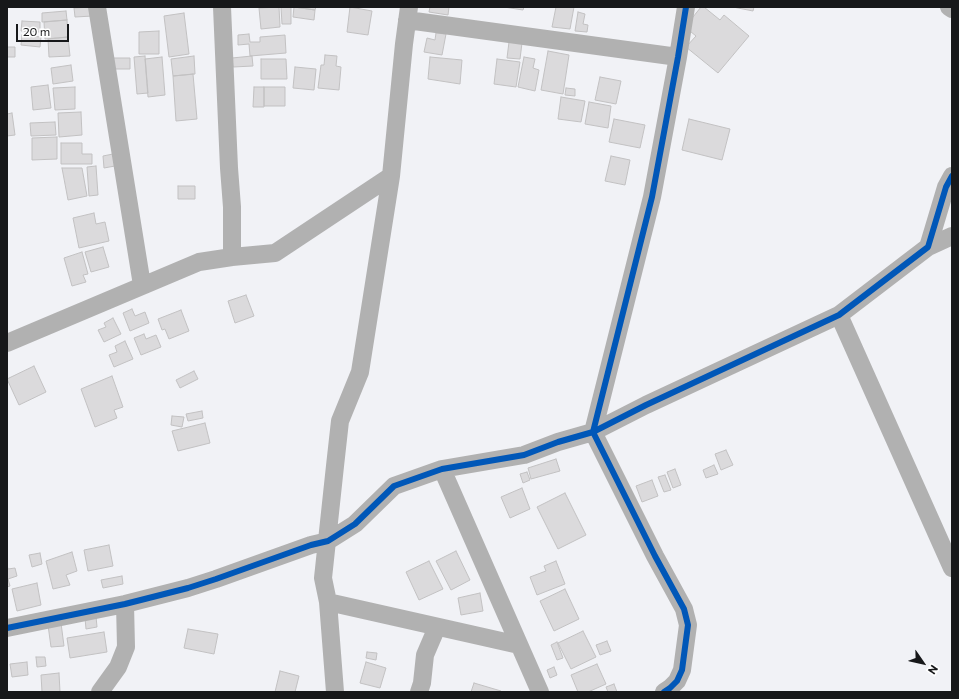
<!DOCTYPE html>
<html>
<head>
<meta charset="utf-8">
<style>
	body { margin:0 }
	#map { position:relative; width:959px; height:699px; overflow:hidden; background:#f1f2f6; font-family:Commissioner,sans-serif }
	canvas { display:block }
	.frame { position:absolute; inset:0; border:8px solid #17181a; pointer-events:none }
	.north { position:absolute; left:903px; top:643px; width:40px; height:40px; -webkit-text-stroke:3px #fff; paint-order:stroke; rotate:124deg; font-size:11px; font-weight:700; line-height:16px; text-align:center; color:#17181a }
	.north::after { content:''; display:block; margin:auto; width:14px; height:18px; background:#17181a; clip-path:polygon(50% 0,100% 100%,50% 72%,0 100%) }
	.scale { position:absolute; left:16px; top:24px; width:53px; height:18px; box-sizing:border-box; border:2px solid #17181a; border-top:0; padding-left:5px; font-size:12px; line-height:14px; white-space:nowrap; color:#17181a; -webkit-text-stroke:3px #fff; paint-order:stroke }
</style>
</head>
<body>
<div id="map">
<canvas width="959" height="699"></canvas>
<div class="frame"></div>
<div class="north">N</div>
<div class="scale">20 m</div>
</div>
<script>
const g = document.querySelector('canvas').getContext('2d');
g.lineJoin = 'round';
function fill(path, color) { g.fillStyle = color; g.fill(path, 'evenodd'); }
const shape = rows => new Path2D(rows.map(r => 'M' + r).join(''));
function stroke(path, color, width, dash) { g.strokeStyle = color; g.lineWidth = width; g.lineCap = dash ? 'butt' : 'round'; g.setLineDash(dash || []); g.stroke(path); }
const building = shape([
	[92,7,93,16,75,17,74,8,92,7],
	[279,7,280,27,261,29,259,8,279,7],
	[281,7,291,7,291,24,282,24,281,7],
	[294,7,316,7,315,10,294,7],
	[294,7,315,10,314,20,293,17,294,7],
	[350,7,372,11,368,35,347,32,350,7],
	[430,7,449,7,448,15,429,12,430,7],
	[504,7,524,7,523,10,504,7],
	[553,7,574,7,570,29,552,27,556,7,553,7],
	[701,7,704,7,720,20,724,15,749,36,718,73,686,47,696,36,685,27,701,7],
	[733,7,754,7,753,11,733,7],
	[66,11,67,20,42,22,42,13,66,11],
	[578,12,585,14,583,24,588,25,587,32,575,31,578,12],
	[184,13,189,54,169,57,164,16,184,13],
	[67,20,68,37,45,39,44,22,67,20],
	[22,21,40,22,40,32,21,31,22,21],
	[159,31,159,54,139,54,139,32,159,31],
	[436,33,446,34,442,55,424,52,427,38,435,40,436,33],
	[249,34,250,42,260,42,260,37,285,35,286,53,250,56,249,44,238,45,238,35,249,34],
	[22,35,41,37,40,47,21,45,22,35],
	[68,37,70,56,49,57,48,39,68,37],
	[509,42,522,43,520,59,507,58,509,42],
	[7,47,15,47,15,57,7,57,7,47],
	[548,51,569,55,563,94,541,90,548,51],
	[325,55,337,56,336,66,341,67,339,90,318,88,321,65,324,65,325,55],
	[145,56,148,93,137,94,134,57,145,56],
	[194,56,195,74,173,76,171,59,194,56],
	[252,56,253,66,233,67,232,58,252,56],
	[162,57,165,95,148,97,145,59,162,57],
	[430,57,462,60,460,84,428,79,430,57],
	[524,57,535,59,533,68,539,70,535,91,518,87,524,57],
	[111,58,130,58,130,69,111,69,111,58],
	[261,59,286,59,287,79,261,79,261,59],
	[497,59,520,62,516,87,494,84,497,59],
	[71,65,73,81,53,84,51,68,71,65],
	[295,67,316,69,314,90,293,88,295,67],
	[193,74,197,119,176,121,173,76,193,74],
	[600,77,621,81,616,104,595,100,600,77],
	[48,85,51,108,33,110,31,87,48,85],
	[75,87,75,109,55,110,53,88,75,87],
	[254,87,264,87,264,107,253,107,254,87],
	[264,87,285,87,285,106,264,106,264,87],
	[566,88,575,89,575,96,565,95,566,88],
	[561,97,585,101,581,122,558,119,561,97],
	[589,102,611,106,608,128,585,124,589,102],
	[81,112,82,135,59,137,58,113,81,112],
	[12,113,15,135,7,136,7,114,12,113],
	[614,119,645,125,640,148,609,142,614,119],
	[689,119,730,129,722,160,682,150,689,119],
	[55,122,56,135,31,136,30,123,55,122],
	[57,137,57,159,32,160,32,138,57,137],
	[61,143,82,143,82,154,92,154,92,164,61,164,61,143],
	[113,154,115,166,104,168,103,156,113,154],
	[611,156,630,160,625,185,605,181,611,156],
	[96,166,98,195,89,196,87,167,96,166],
	[62,168,82,168,87,196,68,200,62,168],
	[178,186,195,186,195,199,178,199,178,186],
	[94,213,96,224,105,222,109,241,79,248,73,218,94,213],
	[103,247,109,267,91,272,85,252,103,247],
	[82,252,88,274,83,275,86,282,72,286,64,258,82,252],
	[246,295,254,316,235,323,228,301,246,295],
	[132,309,135,316,145,312,149,323,130,331,123,313,132,309],
	[181,310,189,331,169,339,165,329,162,330,158,319,181,310],
	[113,318,121,334,104,342,98,330,106,327,104,323,113,318],
	[144,334,146,339,156,335,161,347,141,355,134,338,144,334],
	[125,341,133,359,114,367,109,355,117,352,115,346,125,341],
	[34,366,46,392,19,405,7,379,34,366],
	[194,371,198,379,180,388,176,380,194,371],
	[112,376,123,407,114,410,117,418,95,427,81,389,112,376],
	[202,411,203,418,188,421,186,414,202,411],
	[172,416,184,417,182,427,171,425,172,416],
	[205,423,210,443,178,451,172,431,205,423],
	[726,450,733,465,721,470,715,454,726,450],
	[556,459,560,471,531,479,528,468,556,459],
	[714,465,718,474,706,478,703,470,714,465],
	[675,469,681,485,673,488,667,472,675,469],
	[527,472,530,480,523,483,520,474,527,472],
	[665,475,671,490,664,492,658,477,665,475],
	[652,480,658,496,642,502,636,486,652,480],
	[522,488,530,509,510,518,501,497,522,488],
	[565,493,586,535,558,549,537,507,565,493],
	[109,545,113,566,88,571,84,550,109,545],
	[456,551,470,580,451,590,436,561,456,551],
	[72,552,77,571,66,575,70,585,53,589,46,561,72,552],
	[40,553,42,564,32,567,29,555,40,553],
	[429,561,443,589,419,600,406,572,429,561],
	[556,561,565,584,537,595,530,577,546,571,544,566,556,561],
	[7,565,8,569,15,568,17,576,8,579,10,586,7,587,7,565],
	[122,576,123,584,103,588,101,580,122,576],
	[37,583,41,605,17,611,12,589,37,583],
	[565,589,579,619,554,631,540,601,565,589],
	[480,593,483,611,461,615,458,598,480,593],
	[96,616,97,627,86,629,85,618,96,616],
	[61,623,64,646,51,647,48,625,61,623],
	[188,629,218,634,214,654,184,648,188,629],
	[583,631,596,657,571,669,558,643,583,631],
	[104,632,107,652,70,658,67,638,104,632],
	[607,641,611,651,600,655,596,645,607,641],
	[557,642,563,658,557,660,551,645,557,642],
	[367,652,377,653,376,660,366,658,367,652],
	[36,657,45,657,46,666,37,667,36,657],
	[27,662,28,675,12,677,10,664,27,662],
	[366,662,386,668,380,688,360,683,366,662],
	[597,664,606,684,588,692,578,692,571,675,597,664],
	[554,667,557,675,550,678,547,670,554,667],
	[280,671,299,676,295,692,275,692,280,671],
	[59,673,60,692,42,692,41,675,59,673],
	[474,683,501,691,500,692,471,692,474,683],
	[614,684,617,692,608,692,606,687,614,684]
]);
fill(building, '#dbdadc');
stroke(building, '#c2c1c2', 1);
stroke(shape([
	[97,7,142,285],
	[222,7,229,168,232,207,232,257],
	[949,7,952,9],
	[407,20,678,57],
	[928,247,952,236],
	[839,315,952,568],
	[7,343,199,262,232,257,275,253,391,176],
	[442,469,540,692],
	[328,602,519,645],
	[7,628,125,604,188,588,216,579,311,545,328,541,355,524,394,486,442,469,524,455,558,442,593,432,646,405,839,315,928,247,946,187,952,176],
	[100,692,118,667,126,647,125,604],
	[335,692,328,602,323,578,335,466,340,421,360,372,391,176,404,44,409,7],
	[419,692,422,683,425,655,437,627],
	[664,692,670,688,677,681,682,670,688,625,684,609,655,556,593,432,652,197,678,57,686,7]
]), '#b1b1b1', 18);
stroke(shape([
	[7,628,125,604,188,588,216,579,311,545,328,541,355,524,394,486,442,469,524,455,558,442,593,432,646,405,839,315,928,247,946,187,952,176],
	[664,692,670,688,677,681,682,670,688,625,684,609,655,556,593,432,652,197,678,57,686,7]
]), '#0057b8', 6);
</script>
</body>
</html>
